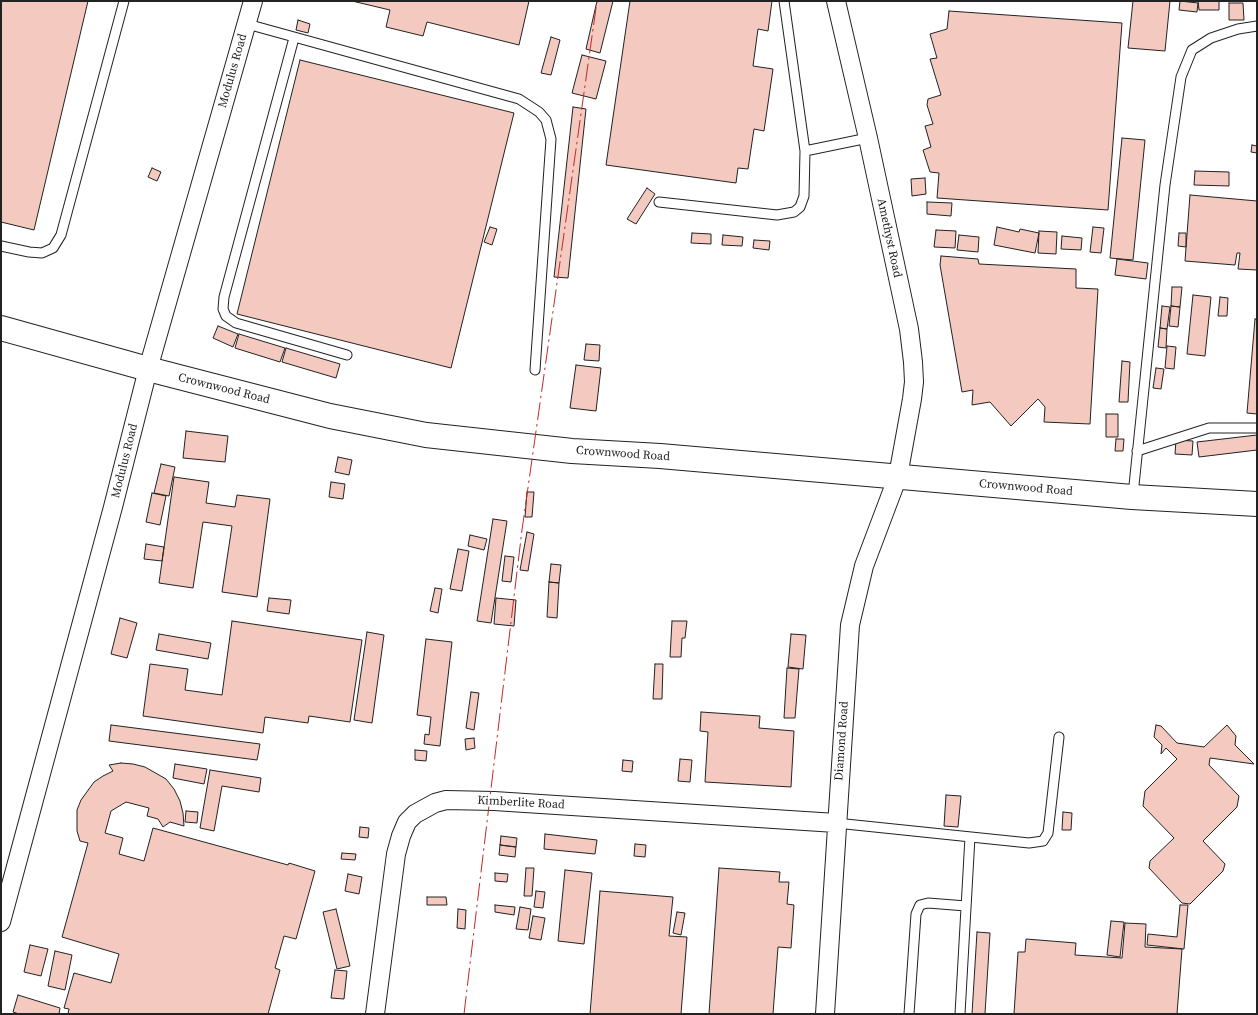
<!DOCTYPE html>
<html>
<head>
<meta charset="utf-8">
<style>
	body { margin:0 }
	#map { position:relative; width:1258px; height:1015px; overflow:hidden; background:#fff; font-family:"Source Serif 4",serif }
	canvas { display:block }
	.frame { position:absolute; inset:0; border:2px solid #222; pointer-events:none }
</style>
</head>
<body>
<div id="map">
<canvas width="1258" height="1015"></canvas>
<div class="frame"></div>
</div>
<script>
const g = document.querySelector('canvas').getContext('2d');
g.lineJoin = 'round';
function fill(path, color) { g.fillStyle = color; g.fill(path, 'evenodd'); }
const shape = rows => new Path2D(rows.map(r => 'M' + r).join(''));
function stroke(path, color, width, dash) { g.strokeStyle = color; g.lineWidth = width; g.lineCap = dash ? 'butt' : 'round'; g.setLineDash(dash || []); g.stroke(path); }
function drawText(font, color, halo, rows, align = 'center') {
  g.font = font + ' "Source Serif 4",serif'; g.lineWidth = 4; g.setLineDash([]); g.textBaseline = 'middle'; g.strokeStyle = halo; g.fillStyle = color; for (const [text, x, y, turn = 0] of rows) {
    g.save(); g.translate(x, y); g.rotate((+turn || 0) * Math.PI / 180); g.textAlign = isNaN(turn) ? turn : align; if (halo) g.strokeText(text, 0, 0); g.fillText(text, 0, 0); g.restore();
  }
}
const building = shape([
	[1,1,88,1,34,230,1,222,1,1],
	[352,1,529,1,519,45,427,22,423,36,386,27,390,10,352,1],
	[597,1,613,1,600,53,586,49,597,1],
	[630,1,772,1,768,31,758,29,753,66,773,69,764,131,754,129,748,169,738,168,736,183,606,165,630,1],
	[1133,1,1170,1,1165,51,1128,48,1133,1],
	[1180,1,1198,3,1197,12,1179,10,1180,1],
	[1198,1,1219,1,1219,10,1199,10,1198,1],
	[1229,3,1243,3,1244,20,1229,20,1229,3],
	[949,11,1122,23,1108,210,937,198,939,173,930,172,923,150,931,147,925,126,933,124,927,105,928,99,941,95,930,59,937,58,930,34,947,29,949,11],
	[298,20,310,24,308,33,296,30,298,20],
	[551,37,560,40,551,75,541,73,551,37],
	[582,55,606,61,596,99,572,93,582,55],
	[300,60,514,113,451,368,237,314,300,60],
	[573,107,586,109,568,278,554,277,573,107],
	[1122,138,1145,140,1133,260,1110,258,1122,138],
	[1252,145,1257,146,1257,153,1251,152,1252,145],
	[152,168,161,172,157,181,148,177,152,168],
	[1195,171,1229,172,1229,186,1194,185,1195,171],
	[925,178,926,194,912,196,911,179,925,178],
	[647,188,655,194,636,224,627,219,647,188],
	[1190,195,1257,201,1257,270,1238,269,1240,253,1237,253,1235,265,1185,261,1190,195],
	[927,202,952,203,951,216,927,214,927,202],
	[490,227,497,229,492,245,484,242,490,227],
	[997,227,1019,232,1020,229,1039,233,1035,253,994,245,997,227],
	[1093,227,1104,228,1101,253,1090,252,1093,227],
	[936,230,956,231,955,248,934,247,936,230],
	[1039,231,1057,232,1056,254,1038,253,1039,231],
	[692,233,711,234,711,244,691,243,692,233],
	[1179,233,1186,233,1186,247,1178,246,1179,233],
	[723,235,743,237,742,246,722,245,723,235],
	[959,235,979,237,978,252,957,250,959,235],
	[1062,236,1082,238,1081,250,1061,249,1062,236],
	[754,240,770,241,769,250,753,248,754,240],
	[941,256,978,259,979,264,1076,269,1076,288,1098,289,1090,424,1044,422,1045,407,1038,399,1011,426,990,402,972,405,973,390,962,392,940,265,941,256],
	[1117,259,1148,263,1146,279,1115,275,1117,259],
	[1172,287,1182,287,1180,307,1171,306,1172,287],
	[1193,295,1211,297,1205,356,1187,354,1193,295],
	[1220,297,1228,298,1227,316,1218,316,1220,297],
	[1162,306,1170,307,1167,329,1160,328,1162,306],
	[1171,306,1180,307,1178,327,1169,326,1171,306],
	[1255,319,1257,319,1257,414,1247,413,1255,319],
	[218,326,238,334,233,347,213,338,218,326],
	[1160,328,1167,329,1166,348,1158,347,1160,328],
	[239,334,285,348,280,362,235,348,239,334],
	[586,344,600,345,599,361,584,360,586,344],
	[1167,346,1176,347,1174,369,1165,368,1167,346],
	[286,348,340,364,336,378,282,362,286,348],
	[1122,361,1130,362,1128,402,1119,402,1122,361],
	[576,365,601,368,596,411,570,408,576,365],
	[1156,368,1164,369,1161,389,1153,388,1156,368],
	[1106,414,1118,414,1118,437,1106,437,1106,414],
	[186,431,228,436,225,462,183,458,186,431],
	[1257,435,1257,450,1199,457,1197,442,1257,435],
	[1116,439,1124,439,1123,451,1115,451,1116,439],
	[1176,440,1193,441,1192,455,1175,454,1176,440],
	[338,457,352,460,349,475,335,472,338,457],
	[161,464,175,467,169,496,154,493,161,464],
	[174,477,209,482,206,503,235,507,237,495,270,499,257,597,222,592,232,526,203,522,193,588,159,583,174,477],
	[331,482,345,484,343,499,329,497,331,482],
	[527,492,534,492,532,517,525,517,527,492],
	[152,493,166,496,160,525,146,522,152,493],
	[493,519,507,521,491,623,477,621,493,519],
	[527,532,534,534,528,571,520,570,527,532],
	[470,535,487,539,484,550,468,546,470,535],
	[146,544,164,547,162,561,144,559,146,544],
	[458,549,469,551,462,591,450,589,458,549],
	[505,556,514,557,511,582,502,581,505,556],
	[551,564,561,565,559,583,549,582,551,564],
	[549,582,559,583,557,618,547,617,549,582],
	[435,588,442,589,438,613,430,611,435,588],
	[269,598,291,600,289,614,267,611,269,598],
	[496,598,516,600,514,626,494,624,496,598],
	[120,618,137,623,127,658,111,654,120,618],
	[232,621,362,640,350,722,309,716,308,723,265,717,263,733,143,716,150,664,188,669,185,690,222,695,232,621],
	[672,621,687,621,685,638,682,638,681,657,670,657,672,621],
	[367,632,384,635,372,723,354,720,367,632],
	[159,634,211,643,208,659,156,650,159,634],
	[791,634,806,635,803,669,788,667,791,634],
	[426,639,452,642,440,746,424,744,425,734,429,735,431,717,417,715,426,639],
	[655,664,663,664,662,699,653,699,655,664],
	[787,668,799,669,795,718,784,718,787,668],
	[471,692,479,693,474,730,466,728,471,692],
	[701,712,760,716,759,728,794,731,791,787,705,782,708,732,700,731,701,712],
	[111,725,260,744,257,760,109,741,111,725],
	[1156,725,1161,726,1177,743,1204,747,1227,725,1236,736,1235,745,1254,764,1210,758,1209,765,1239,796,1237,807,1203,841,1225,864,1223,871,1190,904,1182,903,1149,868,1150,861,1174,838,1143,806,1145,791,1177,759,1166,748,1161,754,1162,745,1154,737,1156,725],
	[474,738,475,748,466,750,465,739,474,738],
	[415,750,427,751,426,761,415,760,415,750],
	[680,759,692,760,690,782,678,781,680,759],
	[623,760,633,761,632,772,622,771,623,760],
	[121,763,133,764,145,767,166,779,174,789,180,801,183,813,184,826,170,822,163,827,158,819,147,816,149,808,126,802,111,811,105,833,123,838,119,854,144,861,153,828,288,865,289,863,315,871,296,939,284,936,275,968,280,970,268,1014,68,1014,69,1009,64,1008,74,973,111,983,119,954,62,937,88,843,80,841,77,831,77,810,81,800,94,782,103,776,113,771,109,765,121,763],
	[175,764,207,769,204,784,173,778,175,764],
	[210,770,261,778,259,792,222,786,214,831,200,828,210,770],
	[946,795,961,796,958,827,944,826,946,795],
	[186,811,198,812,197,823,185,822,186,811],
	[1063,812,1072,813,1071,830,1062,830,1063,812],
	[360,827,369,828,368,838,359,837,360,827],
	[545,834,597,840,595,854,544,849,545,834],
	[501,836,517,838,516,847,500,845,501,836],
	[635,844,646,845,645,857,634,856,635,844],
	[500,845,516,847,515,857,499,855,500,845],
	[342,853,356,854,355,860,341,859,342,853],
	[526,868,534,868,532,896,524,896,526,868],
	[719,868,780,872,779,882,789,882,787,904,794,905,791,948,778,947,773,1014,709,1014,719,868],
	[565,870,592,873,584,944,558,941,565,870],
	[495,873,508,874,507,882,495,881,495,873],
	[348,874,362,877,359,894,345,891,348,874],
	[536,891,545,892,543,908,534,907,536,891],
	[600,891,673,897,669,936,687,937,681,1014,590,1014,600,891],
	[427,897,446,897,447,905,427,905,427,897],
	[495,905,515,907,514,915,495,912,495,905],
	[1180,905,1188,905,1184,949,1147,945,1148,934,1177,937,1180,905],
	[520,907,531,909,528,930,516,929,520,907],
	[336,909,350,966,337,969,323,912,336,909],
	[458,909,466,910,465,929,457,928,458,909],
	[677,912,685,913,681,935,673,933,677,912],
	[533,916,545,918,541,940,529,938,533,916],
	[1111,921,1124,922,1120,957,1107,955,1111,921],
	[1125,923,1146,924,1145,947,1182,949,1177,1014,1014,1014,1018,952,1025,952,1026,939,1076,943,1075,955,1122,958,1125,923],
	[977,932,990,933,985,1014,972,1014,977,932],
	[30,945,48,949,41,976,24,972,30,945],
	[55,951,72,955,65,990,48,986,55,951],
	[335,970,347,971,344,999,331,998,335,970],
	[18,995,60,1008,59,1014,19,1014,13,1012,18,995]
]);
fill(building, '#f3c9c0');
stroke(building, '#222', 1);
const lane = shape([
	[784,1,805,151],
	[247,24,519,99,539,112,546,120,551,139,535,370],
	[294,38,224,297,223,309,226,316,236,323,347,355],
	[659,202,777,215,794,212,800,207,804,196,805,151,868,138],
	[1,246,29,252,42,253,53,248,61,235,124,1],
	[1137,451,1209,428,1257,428],
	[1133,495,1165,185,1181,77,1192,50,1211,38,1238,29,1257,26],
	[836,823,1029,843,1043,841,1048,833,1059,737],
	[909,1014,916,914,920,905,928,903,966,906],
	[960,1014,970,837]
]);
const street = shape([
	[1,922,113,507,148,369,253,1],
	[375,1014,396,854,401,836,407,822,415,814,435,803,446,800,494,801,836,823],
	[825,1014,850,625,864,566,898,476,912,399,914,382,913,362,909,329,868,138,836,1]
]);
const secondary = shape([
	[1,328,148,369,330,416,426,435,572,451,660,456,1132,497,1257,504]
]);
stroke(lane, '#222', 11);
stroke(street, '#222', 20);
stroke(secondary, '#222', 26);
stroke(lane, '#fff', 9);
stroke(street, '#fff', 18);
stroke(secondary, '#fff', 24);
stroke(shape([
	[464,1014,522,530,597,1]
]), '#c62828', 1, [18, 4, 2.5, 4]);
drawText('12px', '#222', '#fff', [
	["Modulus Road",233,71,-74],
	["Amethyst Road",889,238,78],
	["Crownwood Road",224,389,14],
	["Crownwood Road",623,454,4],
	["Modulus Road",125,461,-76],
	["Crownwood Road",1026,488,5],
	["Diamond Road",842,741,-86],
	["Kimberlite Road",521,803,3]
]);
</script>
</body>
</html>
